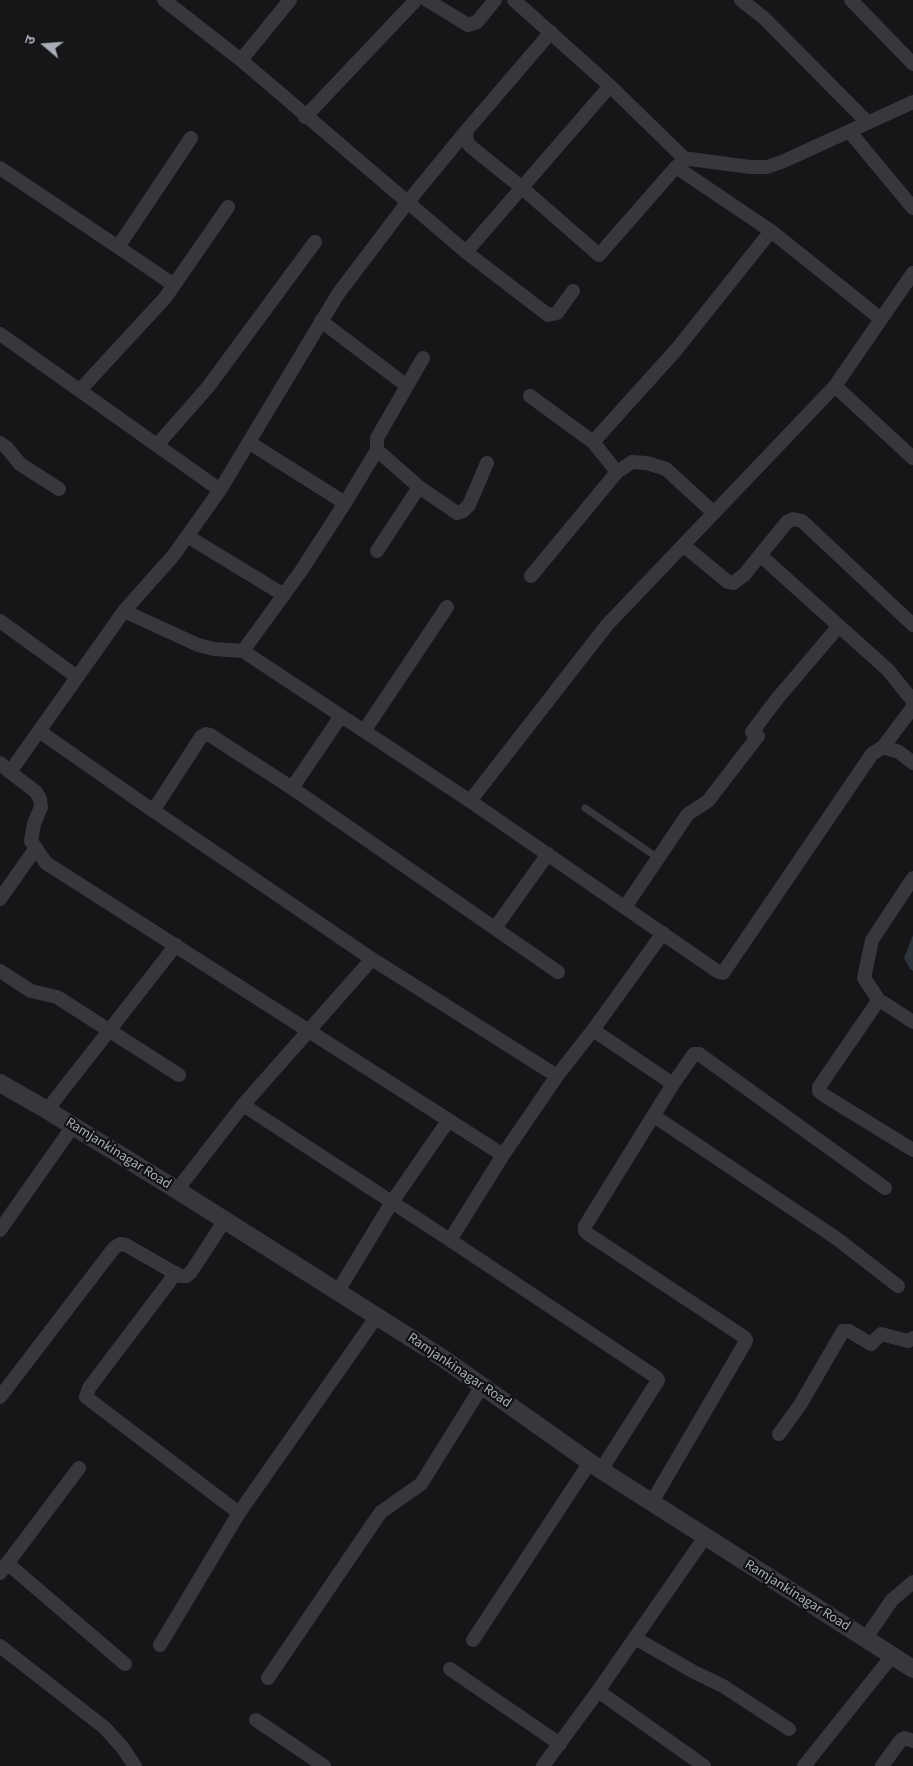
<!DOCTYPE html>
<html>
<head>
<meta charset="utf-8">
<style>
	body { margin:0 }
	#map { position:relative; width:913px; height:1766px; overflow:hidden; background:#161618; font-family:"Source Sans 3","Noto Sans Devanagari",sans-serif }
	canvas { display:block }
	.north { position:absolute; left:20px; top:20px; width:50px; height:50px; -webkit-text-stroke:4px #111113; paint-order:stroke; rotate:288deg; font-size:14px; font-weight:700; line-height:20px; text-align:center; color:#a8adb8 }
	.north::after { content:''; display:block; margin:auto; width:18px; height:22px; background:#a8adb8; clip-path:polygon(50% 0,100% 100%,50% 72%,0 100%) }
</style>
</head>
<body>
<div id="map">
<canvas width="913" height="1766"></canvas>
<div class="north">उ</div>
</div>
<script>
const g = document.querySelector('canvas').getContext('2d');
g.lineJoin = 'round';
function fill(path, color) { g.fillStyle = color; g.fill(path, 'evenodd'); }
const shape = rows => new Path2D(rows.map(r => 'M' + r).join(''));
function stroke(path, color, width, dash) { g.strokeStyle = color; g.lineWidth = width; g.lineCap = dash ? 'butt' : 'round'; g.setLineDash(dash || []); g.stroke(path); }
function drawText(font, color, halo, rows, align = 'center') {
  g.font = font + ' "Source Sans 3",sans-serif'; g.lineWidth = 4.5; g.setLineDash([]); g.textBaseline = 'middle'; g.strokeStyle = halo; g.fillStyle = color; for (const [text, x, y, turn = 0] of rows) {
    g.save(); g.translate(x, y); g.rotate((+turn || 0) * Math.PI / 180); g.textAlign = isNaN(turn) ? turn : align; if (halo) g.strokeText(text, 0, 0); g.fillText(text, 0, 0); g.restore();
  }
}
fill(shape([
	[913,935,913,971,910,969,904,958]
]), '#2c353c');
stroke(shape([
	[585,808,658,858]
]), '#37383d', 7);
stroke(shape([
	[164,0,241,60,466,252,548,315,557,313,573,291],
	[427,0,468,25,477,22,495,0],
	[514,0,610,86,686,160],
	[741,0,764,18,867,122],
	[851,0,913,64],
	[241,60,290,0],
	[305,117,416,0],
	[849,131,913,208],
	[676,167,686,160,690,159,750,167,767,167,784,161,913,102],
	[0,168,118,247,191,138],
	[771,231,881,319],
	[118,247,174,285],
	[466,252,610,86],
	[321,321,407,386],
	[0,334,220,490],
	[835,386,913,458],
	[80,390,165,298,228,207],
	[530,396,593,442,676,350,771,231,676,167,599,255,521,187,470,146,466,139,467,130,551,32],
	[593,442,617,472],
	[0,443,7,448,20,464,59,489],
	[250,443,345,503],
	[157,445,208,387,315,242],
	[377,450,419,487,457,513,463,511,469,505,487,463],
	[187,536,284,595],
	[683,545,728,582,733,583,744,575,787,522,793,519,802,521,913,625],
	[377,551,419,487],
	[760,555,888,670,913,701],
	[531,576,617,472,632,462,647,463,666,469,714,513],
	[124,611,173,556,220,490,338,294,407,203,467,130],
	[0,621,77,677],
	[243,651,301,571,345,503,377,450,377,438,423,358],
	[39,731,145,805,372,959,557,1076],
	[364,731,447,607],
	[752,732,777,699,839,626],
	[883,747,913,707],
	[0,763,10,772,124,611,198,645,214,649,243,651,470,801,717,971,723,973,872,754,883,747,899,752,913,763],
	[10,772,36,792,40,799,41,807,34,824,31,841,46,863,503,1155],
	[292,788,341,716],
	[470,801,607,625,835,386,913,273],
	[153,811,201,737,206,734,210,735,292,788,558,972],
	[0,899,36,848],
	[625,907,688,814,708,801,758,736],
	[495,928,548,854],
	[0,971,31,991,57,997,179,1075],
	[880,1002,864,978,872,940,913,878],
	[913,1022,884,1003,880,1002,876,1004,819,1087,819,1091,822,1094,913,1150],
	[593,1030,673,1084],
	[243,1105,450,1240,656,1377,658,1380,657,1382,601,1470],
	[47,1110,176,945],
	[654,1116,836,1238,898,1286],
	[177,1190,243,1105,372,959],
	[0,1230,73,1126],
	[450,1240,503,1155,557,1076,593,1030,663,933],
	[176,1273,89,1388,86,1397,239,1513],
	[338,1291,392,1202,448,1121],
	[0,1397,114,1248,120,1244,126,1245,180,1276,186,1276,191,1272,225,1220],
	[779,1434,800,1405,843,1331,849,1331,871,1344,881,1334,908,1341,913,1338],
	[652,1502,745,1343,746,1340,744,1337,588,1234,585,1231,585,1226,673,1084,694,1054,699,1054,885,1188],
	[7,1563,125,1664],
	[0,1573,79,1468],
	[635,1638,694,1672,723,1686,789,1729],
	[865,1639,892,1600,913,1582],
	[473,1640,590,1462],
	[160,1645,239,1513,377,1316],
	[0,1646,105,1728,122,1747,135,1766],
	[450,1669,560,1744],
	[268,1678,376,1519,381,1512,421,1484,482,1386],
	[598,1691,704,1766],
	[256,1720,324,1766],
	[543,1766,598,1691,705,1537],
	[804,1766,892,1656],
	[882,1766,901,1740,905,1738,913,1741]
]), '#37383d', 14);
stroke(shape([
	[0,1083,47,1110,177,1190,444,1359,601,1470,913,1669]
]), '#37383d', 18);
drawText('14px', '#a8adb8', '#111113', [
	["Ramjankinagar Road",118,1154,32],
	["Ramjankinagar Road",459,1371,34],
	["Ramjankinagar Road",797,1596,32]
]);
</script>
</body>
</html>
